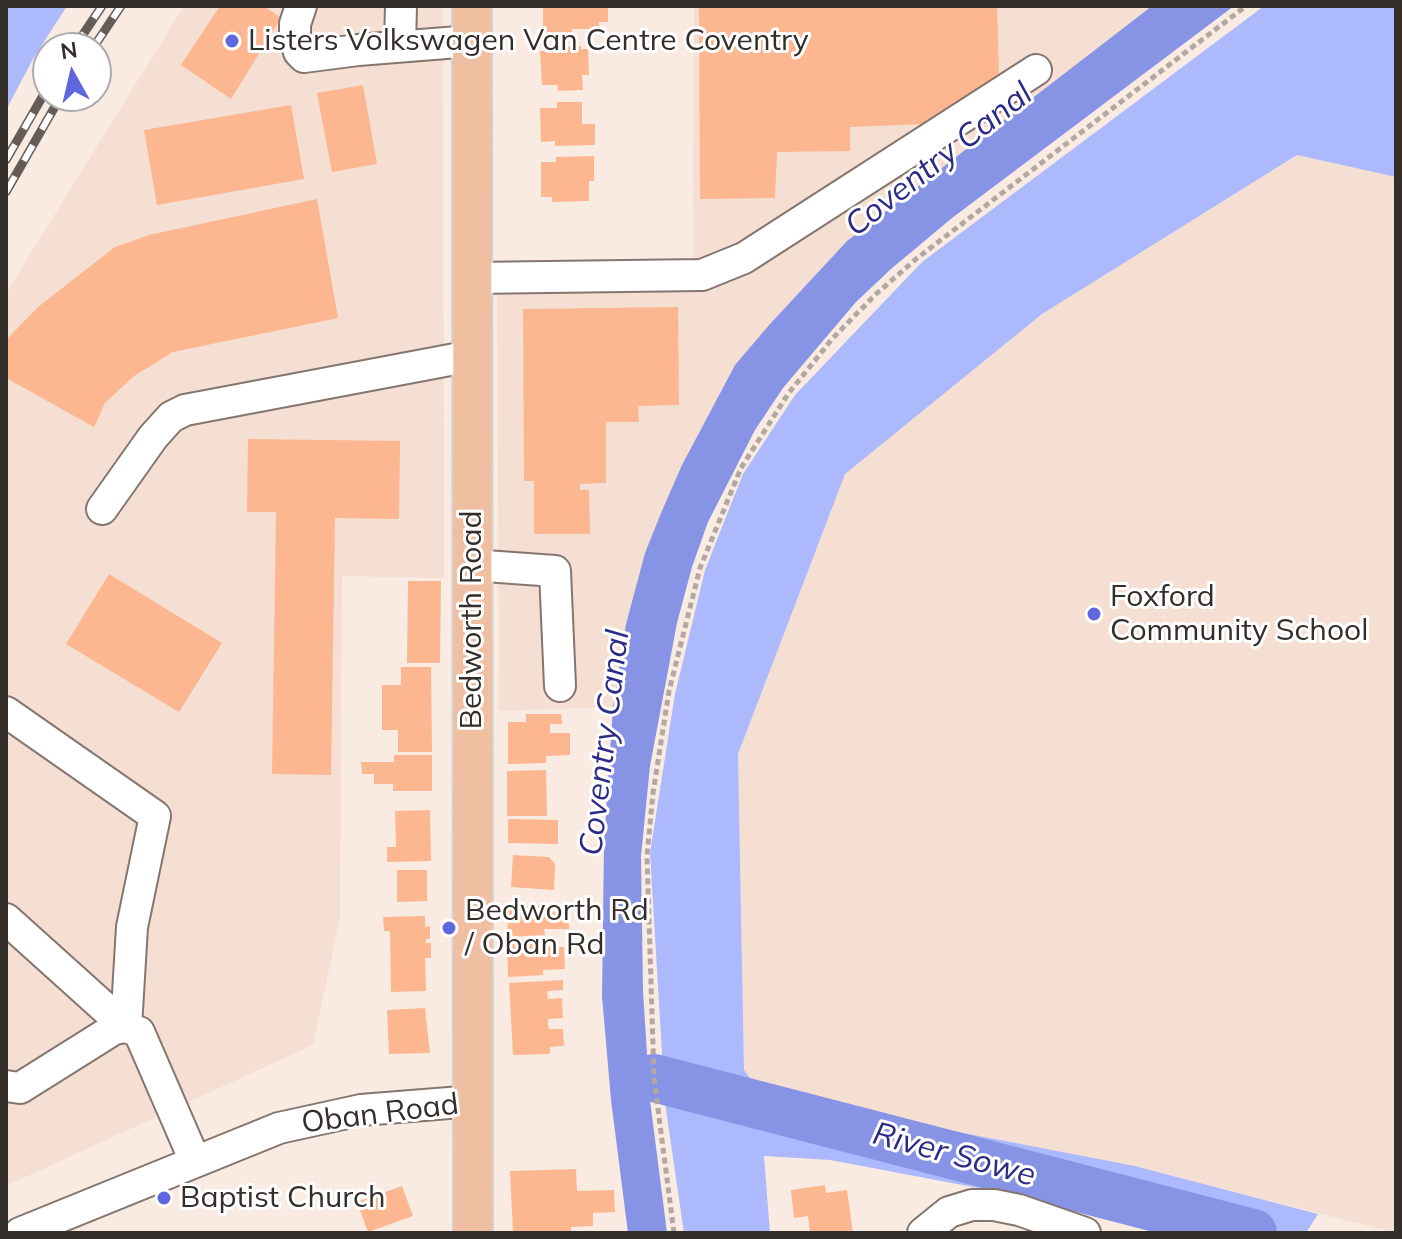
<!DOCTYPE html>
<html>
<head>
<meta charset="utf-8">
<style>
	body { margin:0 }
	#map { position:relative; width:1402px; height:1239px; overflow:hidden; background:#faebe2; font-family:Mulish,sans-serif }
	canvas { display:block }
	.frame { position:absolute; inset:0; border:8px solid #342e2b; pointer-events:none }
	.north { position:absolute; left:32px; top:32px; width:80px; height:80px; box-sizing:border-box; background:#fff; border:2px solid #aeabaa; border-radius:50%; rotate:352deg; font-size:22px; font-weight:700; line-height:32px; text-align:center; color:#342e2b }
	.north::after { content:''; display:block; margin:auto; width:28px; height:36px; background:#5f67df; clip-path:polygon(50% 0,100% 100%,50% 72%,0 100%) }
</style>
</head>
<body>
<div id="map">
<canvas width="1402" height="1239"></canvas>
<div class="frame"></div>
<div class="north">N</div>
</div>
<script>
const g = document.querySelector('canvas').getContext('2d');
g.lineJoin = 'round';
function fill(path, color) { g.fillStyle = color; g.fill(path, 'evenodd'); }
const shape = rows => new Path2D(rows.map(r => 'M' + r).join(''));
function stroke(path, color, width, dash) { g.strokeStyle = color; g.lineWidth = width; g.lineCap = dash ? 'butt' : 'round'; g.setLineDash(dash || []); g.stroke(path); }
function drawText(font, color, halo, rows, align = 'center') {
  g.font = font + ' Mulish,sans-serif'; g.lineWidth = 6; g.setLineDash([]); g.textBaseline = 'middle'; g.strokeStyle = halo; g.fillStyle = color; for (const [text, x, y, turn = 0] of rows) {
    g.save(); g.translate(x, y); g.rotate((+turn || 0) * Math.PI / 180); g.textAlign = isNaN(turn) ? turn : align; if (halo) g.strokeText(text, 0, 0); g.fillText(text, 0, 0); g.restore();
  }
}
fill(shape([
	[184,6,443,6,444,578,342,576,340,917,313,1045,6,1186,6,293],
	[694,6,1152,6,847,241,770,324,735,365,682,465,645,553,626,624,613,707,499,711,497,265,693,265],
	[1297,155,1396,177,1396,1233,1135,1166,762,1094,744,1070,738,754,844,474,1042,314]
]), '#f5ded2');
fill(shape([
	[6,6,67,6,33,59,6,110],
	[1264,6,1396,6,1396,177,1297,155,1042,314,845,474,738,754,744,1070,762,1094,1135,1166,1318,1214,1306,1233,1216,1233,830,1160,764,1156,770,1233,684,1233,665,1103,650,853,675,694,705,570,743,474,795,395,922,262]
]), '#adb9fd');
fill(shape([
	[1152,6,1234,6,952,218,891,269,856,302,783,388,755,430,708,522,692,567,677,623,650,766,641,856,643,991,650,1100,667,1233,628,1233,611,1100,602,996,604,844,613,707,626,624,645,553,661,513,682,465,735,365,770,324,847,241]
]), '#8794e5');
stroke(shape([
	[654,1078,1253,1233]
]), '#8794e5', 48);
fill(shape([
	[220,6,264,6,281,18,231,99,181,65],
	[543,6,608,6,608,22,599,22,599,29,572,29,572,39,543,39],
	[699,6,997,6,999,75,925,124,850,127,850,151,777,152,775,198,700,199],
	[581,46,581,49,588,49,589,75,582,75,583,90,558,91,558,85,542,85,540,51,556,51,556,47],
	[363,85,377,164,332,172,317,93],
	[557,102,582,102,582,124,595,124,595,145,555,146,555,141,541,142,540,108,557,108],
	[291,105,304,179,157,205,144,130],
	[594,156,594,181,589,181,589,201,552,202,552,197,541,197,541,162,556,162,556,157],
	[317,199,338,318,173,352,134,376,105,403,94,427,6,378,6,341,9,337,38,307,115,247,149,235],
	[678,307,679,405,638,406,639,422,606,422,606,483,580,484,580,490,589,490,590,534,534,534,534,481,524,481,523,309],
	[248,439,400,441,399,519,335,518,331,775,272,774,276,512,247,512],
	[109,574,222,643,179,712,66,644],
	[408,581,441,581,440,663,407,663],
	[401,667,431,667,432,752,398,752,398,730,382,730,382,685,401,685],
	[526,714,561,714,562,724,550,724,550,733,570,733,570,755,546,756,546,763,508,764,508,722,526,722],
	[394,755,432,755,432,791,393,791,393,784,374,784,374,774,362,774,361,762,394,762],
	[546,770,547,816,507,816,507,771],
	[430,810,431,861,387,862,387,847,396,847,395,811],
	[508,819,558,820,558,844,508,843],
	[513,855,549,857,555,864,554,890,511,887],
	[397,870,427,870,427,901,397,902],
	[544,905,544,912,568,911,569,929,544,929,545,935,508,937,507,907],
	[425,916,425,927,430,926,430,939,426,939,426,943,431,943,431,958,425,958,426,991,391,992,390,931,384,931,383,917],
	[545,939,545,947,564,947,565,969,543,970,543,975,508,977,507,940],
	[563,980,563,990,547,991,548,999,562,998,563,1018,548,1019,548,1024,549,1029,563,1029,564,1046,550,1047,550,1054,513,1055,509,983],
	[425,1008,430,1053,389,1054,387,1010],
	[576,1169,577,1191,614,1190,615,1212,593,1213,593,1226,571,1227,571,1233,513,1233,510,1171],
	[825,1185,826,1193,847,1190,853,1233,810,1233,808,1216,794,1218,791,1190],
	[402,1186,413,1216,368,1232,357,1202]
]), '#fcb790');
const minor = shape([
	[301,6,295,24,295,37,299,52,304,57,358,50,471,41],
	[400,46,401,6],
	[471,278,702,275,744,258,1036,70],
	[102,509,153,437,171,417,185,410,471,356],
	[471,565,555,571,560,686],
	[6,712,155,816,132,927,126,1027],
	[6,919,126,1027],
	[6,1086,20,1088,114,1029,126,1027,139,1032,195,1161],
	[20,1233,279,1128,361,1110,474,1101],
	[923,1233,949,1212,972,1205,994,1205,1019,1210,1085,1233]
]);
const major = shape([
	[472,6,473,1233]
]);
stroke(minor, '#84766f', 34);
stroke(major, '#d2d1d0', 42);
stroke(shape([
	[674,1233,654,1078,647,856,653,793,669,691,700,568,741,468,788,394,832,339,875,295,916,259,1246,6]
]), '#b3a7a1', 5, [6, 4]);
stroke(minor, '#fff', 30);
stroke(major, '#f0bea1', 38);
const rail = shape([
	[74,48,102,6],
	[93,48,121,6],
	[6,160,48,87],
	[6,192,61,96]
]);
stroke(rail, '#655c58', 9);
stroke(rail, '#fff', 6, [18]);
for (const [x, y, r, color] of [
	[232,41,8,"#5f67df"],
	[1094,614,8,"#5f67df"],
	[449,928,8,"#5f67df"],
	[164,1198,8,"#5f67df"]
]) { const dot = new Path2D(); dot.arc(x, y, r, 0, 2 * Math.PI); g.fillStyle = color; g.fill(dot); stroke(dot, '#fff', 3); }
drawText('30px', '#342e2b', '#fff', [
	["Listers Volkswagen Van Centre Coventry",248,41],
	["Foxford",1110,597],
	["Community School",1110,631],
	["Bedworth Rd",465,911],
	["/ Oban Rd",465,945],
	["Baptist Church",180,1198]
], 'left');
drawText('30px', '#342e2b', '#fff', [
	["Bedworth Road",472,620,-90],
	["Oban Road",380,1114,-7]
]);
drawText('italic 32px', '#2b2a87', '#fff', [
	["Coventry Canal",939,160,-38],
	["Coventry Canal",605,743,-83],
	["River Sowe",954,1155,15]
]);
</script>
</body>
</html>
